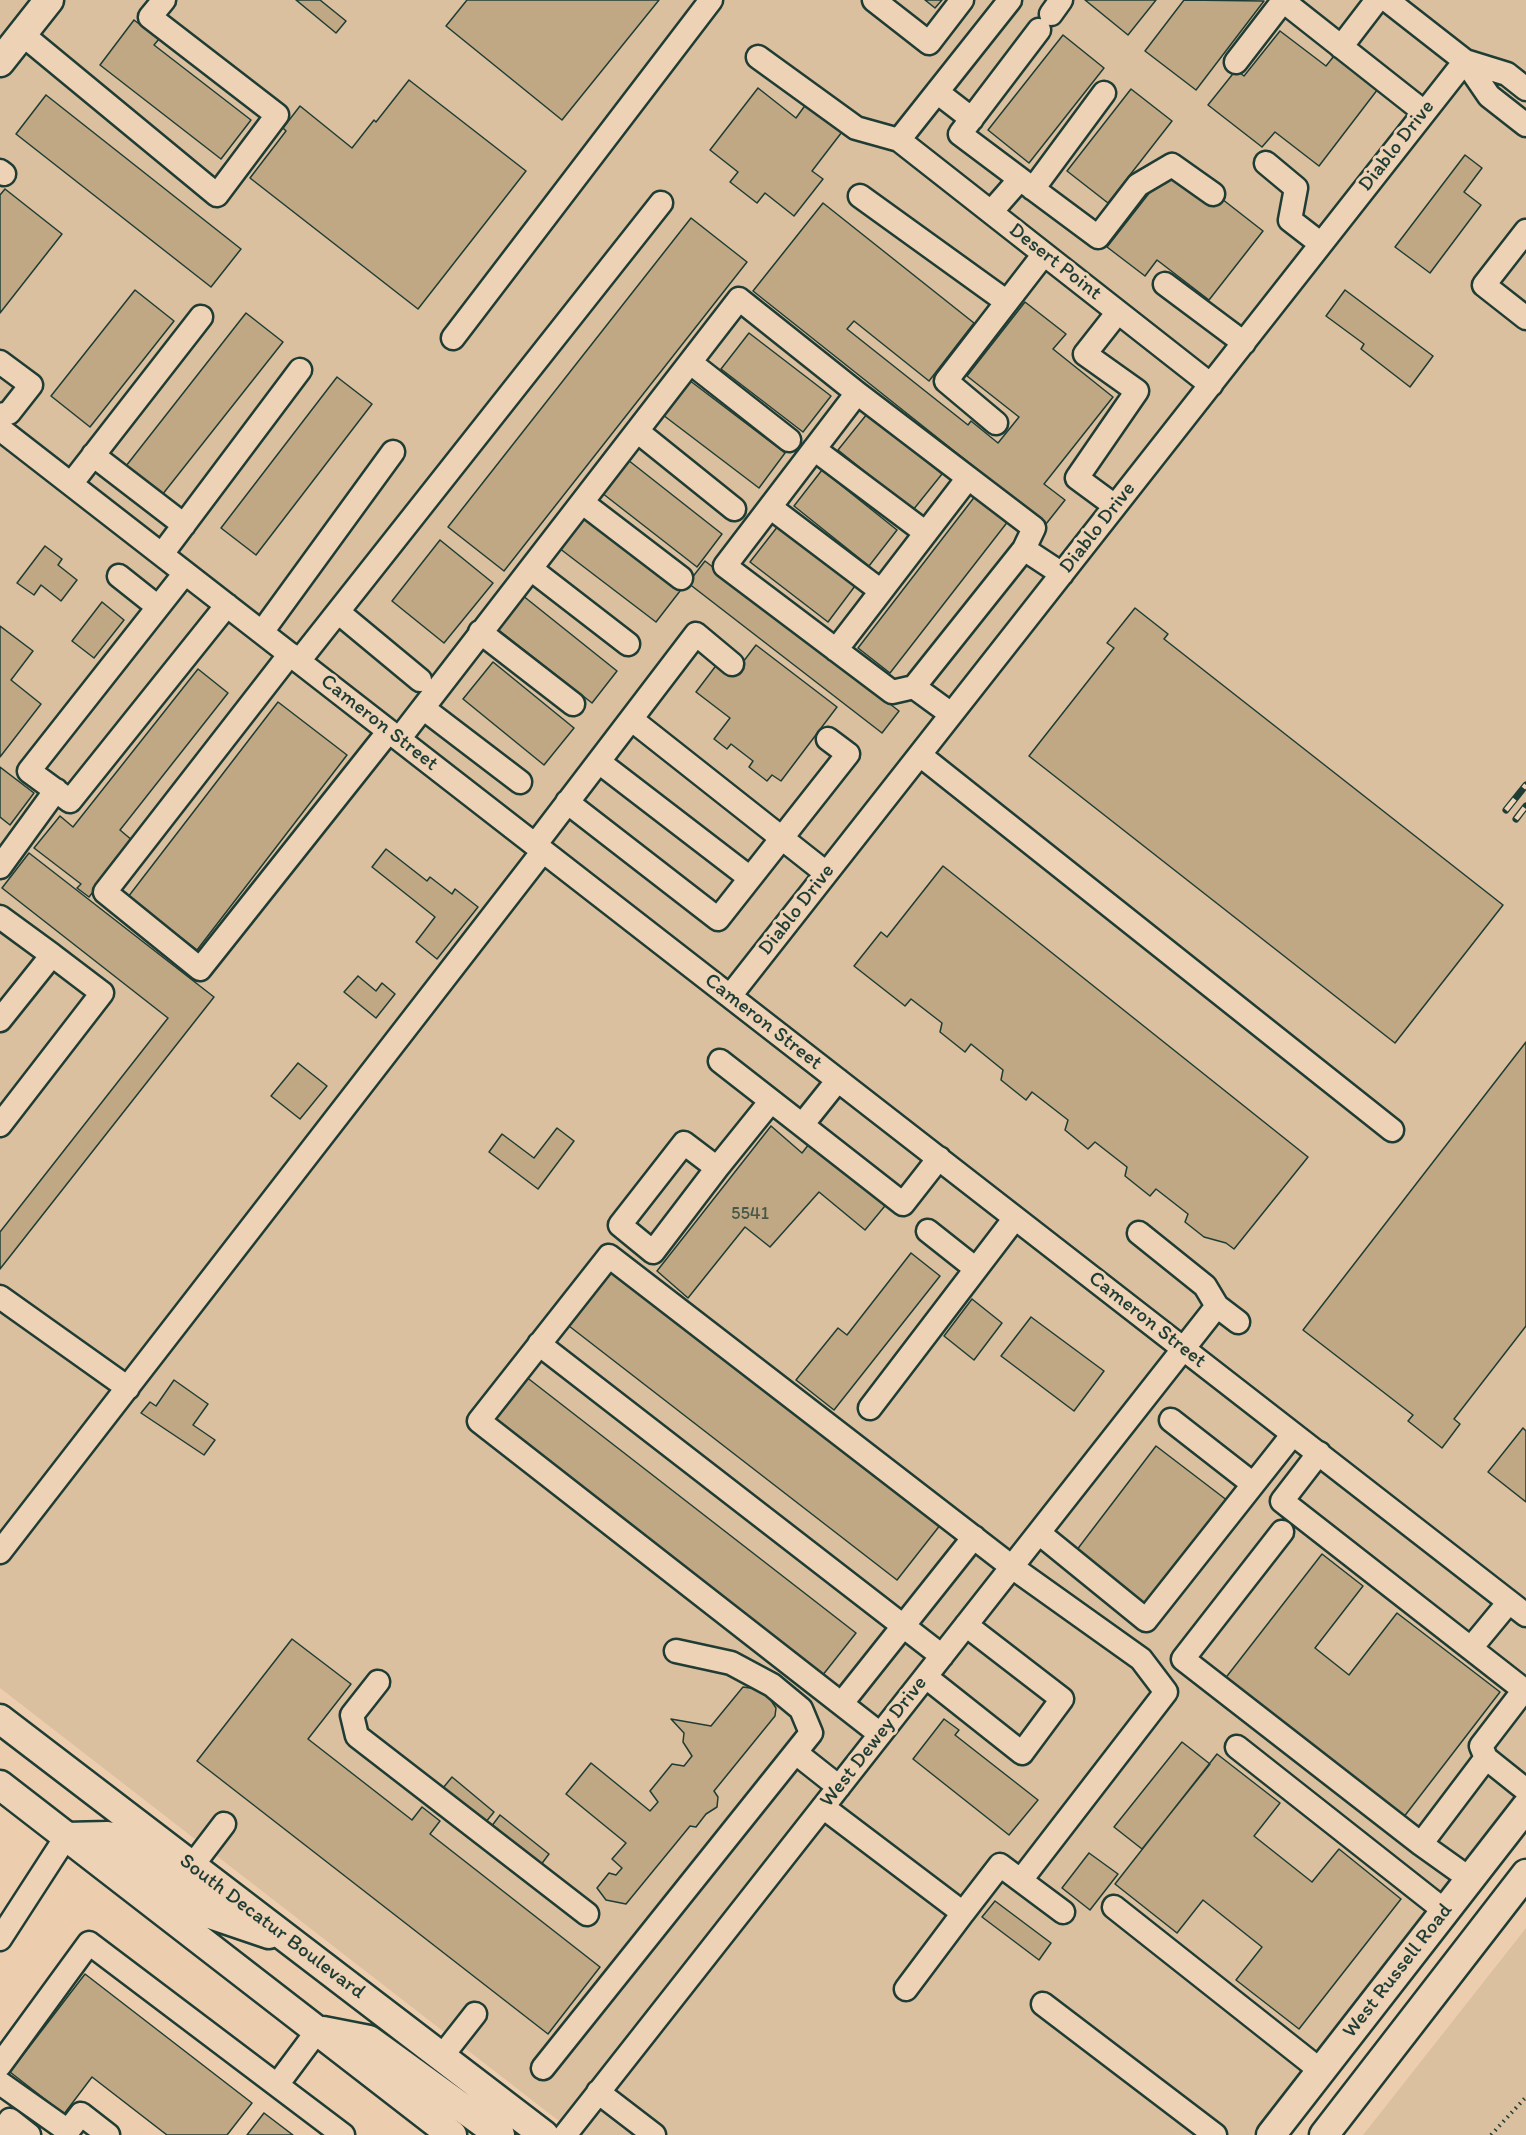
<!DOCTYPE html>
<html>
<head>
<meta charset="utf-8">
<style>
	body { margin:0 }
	canvas { display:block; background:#ecceaf }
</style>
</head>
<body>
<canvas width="1526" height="2135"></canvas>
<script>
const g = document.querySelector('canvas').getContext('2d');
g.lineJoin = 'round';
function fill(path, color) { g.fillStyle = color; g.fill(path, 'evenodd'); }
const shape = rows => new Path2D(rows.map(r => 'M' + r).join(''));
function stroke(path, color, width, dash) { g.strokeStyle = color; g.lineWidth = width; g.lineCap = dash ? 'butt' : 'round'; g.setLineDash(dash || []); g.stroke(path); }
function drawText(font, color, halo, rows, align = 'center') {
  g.font = font + ' Itim,sans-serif'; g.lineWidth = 6; g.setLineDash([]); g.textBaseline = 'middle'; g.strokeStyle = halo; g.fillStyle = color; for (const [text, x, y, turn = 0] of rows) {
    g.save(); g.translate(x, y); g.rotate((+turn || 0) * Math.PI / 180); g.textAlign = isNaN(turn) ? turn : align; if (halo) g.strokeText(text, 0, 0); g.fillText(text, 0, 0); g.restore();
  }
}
fill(shape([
	[0,0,1526,0,1526,1827,1252,2135,577,2135,0,1688],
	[1526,1928,1526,2135,1363,2135]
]), '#dbc0a0');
const building = shape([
	[296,0,320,0,346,21,336,33,296,0],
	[467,0,659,0,562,120,446,26,467,0],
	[925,0,942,0,935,8,925,0],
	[1085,0,1156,0,1128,35,1085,0],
	[1184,0,1264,1,1196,90,1145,51,1184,0],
	[134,20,159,39,154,45,251,120,221,159,100,65,134,20],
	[1280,31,1326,66,1338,51,1381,85,1319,166,1275,132,1262,147,1208,105,1236,70,1244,76,1280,31],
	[1063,35,1104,68,1029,163,988,130,1063,35],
	[409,80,526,171,418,309,250,178,286,131,283,128,300,106,352,148,374,120,376,122,409,80],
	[758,88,796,118,809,100,845,128,812,171,823,179,794,216,765,193,757,203,730,182,738,172,710,150,758,88],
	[1131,89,1172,121,1108,203,1067,171,1131,89],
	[46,95,241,249,211,287,16,134,46,95],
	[1465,155,1482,168,1464,192,1481,205,1430,273,1395,247,1465,155],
	[1168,169,1216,206,1222,199,1263,231,1209,300,1157,260,1145,276,1107,247,1168,169],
	[5,189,62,234,0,313,0,195,5,189],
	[823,203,974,323,929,381,854,321,847,329,968,425,971,421,998,443,1019,417,967,376,1025,302,1066,334,1053,349,1113,397,1044,484,1065,500,1046,524,753,291,823,203],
	[691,218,747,262,504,571,448,527,691,218],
	[135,290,174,321,90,427,51,396,135,290],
	[1345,290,1433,356,1410,387,1361,349,1364,344,1326,316,1345,290],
	[246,313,283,342,162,495,126,466,246,313],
	[749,333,831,396,803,432,721,369,749,333],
	[337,377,372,404,256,555,221,528,337,377],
	[689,380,785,453,759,488,663,415,689,380],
	[867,414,942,474,913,510,838,450,867,414],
	[628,460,722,534,697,567,602,493,628,460],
	[822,470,897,530,869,566,794,506,822,470],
	[976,495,1009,520,890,673,858,648,976,495],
	[583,517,680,591,656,622,559,548,583,517],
	[778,526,855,586,828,622,750,562,778,526],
	[440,540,493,583,444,643,392,601,440,540],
	[45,546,62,559,58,565,77,580,61,601,41,585,34,595,17,583,45,546],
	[705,561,899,711,882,733,688,583,705,561],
	[522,595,617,671,592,703,496,628,522,595],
	[102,602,124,620,94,658,72,641,102,602],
	[1135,608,1168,634,1164,639,1503,905,1395,1043,1029,756,1114,648,1107,643,1135,608],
	[0,626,33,651,11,680,41,704,0,757,0,626],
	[756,645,837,707,781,781,772,775,767,781,749,767,753,761,731,744,727,749,714,739,730,718,696,692,718,663,733,675,756,645],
	[493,662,574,728,544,765,463,699,493,662],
	[198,669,228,693,120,830,133,841,89,897,77,888,81,884,34,848,60,816,73,827,198,669],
	[278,702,347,755,197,950,128,897,278,702],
	[0,767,34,793,10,825,0,817,0,767],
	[386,849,427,881,430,877,452,894,455,889,478,907,437,959,416,942,435,917,372,867,386,849],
	[29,853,214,997,0,1269,0,1232,168,1018,2,888,29,853],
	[943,866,1308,1157,1234,1249,1226,1243,1204,1237,1185,1222,1188,1214,1156,1189,1150,1196,1125,1176,1127,1167,1095,1142,1088,1149,1065,1130,1068,1120,1032,1092,1026,1100,1001,1080,1003,1070,971,1044,965,1052,940,1032,942,1023,911,999,905,1006,854,966,881,932,887,937,943,866],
	[358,976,376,991,382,983,395,994,376,1018,344,992,358,976],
	[1526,1042,1526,1326,1454,1419,1460,1424,1442,1448,1408,1421,1413,1415,1303,1330,1526,1042],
	[298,1063,327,1086,300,1119,271,1096,298,1063],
	[771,1126,802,1153,813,1139,889,1201,865,1230,819,1192,770,1247,745,1227,688,1298,657,1271,771,1126],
	[557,1128,574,1141,538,1189,489,1152,502,1134,534,1158,557,1128],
	[911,1253,940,1276,834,1410,796,1380,838,1328,847,1335,911,1253],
	[613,1270,941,1524,897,1580,569,1326,613,1270],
	[972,1299,1002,1323,974,1360,944,1336,972,1299],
	[1031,1317,1104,1371,1074,1411,1001,1356,1031,1317],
	[525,1376,856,1633,822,1676,492,1419,525,1376],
	[174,1380,208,1404,193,1425,215,1440,204,1455,141,1413,150,1402,156,1406,174,1380],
	[1523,1428,1526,1431,1526,1502,1488,1472,1523,1428],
	[1156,1446,1228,1501,1148,1606,1076,1551,1156,1446],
	[1322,1554,1363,1586,1315,1648,1349,1675,1397,1613,1500,1692,1403,1818,1224,1680,1322,1554],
	[292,1639,351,1684,308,1739,412,1820,422,1807,440,1821,430,1834,600,1967,548,2034,197,1761,292,1639],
	[743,1687,764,1690,776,1708,775,1716,714,1791,718,1797,717,1807,706,1814,696,1827,690,1826,626,1904,606,1900,597,1888,609,1873,616,1875,622,1868,612,1859,626,1843,566,1794,591,1763,650,1811,658,1802,650,1791,672,1764,684,1766,692,1756,683,1742,684,1733,671,1719,711,1726,743,1687],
	[944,1719,959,1730,955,1735,1038,1800,1009,1835,913,1759,944,1719],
	[1182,1742,1210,1764,1142,1849,1114,1827,1182,1742],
	[1217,1754,1280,1803,1254,1836,1312,1882,1339,1849,1401,1899,1299,2029,1236,1980,1262,1947,1203,1900,1177,1933,1115,1884,1217,1754],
	[452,1777,494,1812,485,1823,443,1788,452,1777],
	[500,1815,549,1854,540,1866,491,1827,500,1815],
	[1089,1853,1118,1874,1090,1910,1062,1888,1089,1853],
	[995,1901,1051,1943,1039,1960,982,1917,995,1901],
	[85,1974,252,2103,227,2135,167,2135,92,2077,64,2114,10,2072,85,1974],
	[264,2113,293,2135,247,2135,264,2113]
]);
fill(building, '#c1a884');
stroke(building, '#1f3d34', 1.5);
const minor = shape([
	[874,0,929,43,962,0],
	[1282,0,1424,112],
	[1387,0,1465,61,1489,96,1526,125],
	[1051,14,1061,0],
	[22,34,217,195,277,115,150,17,164,0],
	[1341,47,1377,0],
	[758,57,856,128,899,140,1211,385],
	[1465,61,1507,74,1526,89],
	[1236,62,1283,1],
	[937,92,972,119],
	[899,140,1010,0],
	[1266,163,1296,188,1290,220,1321,244],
	[0,171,4,174],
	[1020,179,960,134,1039,30],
	[1033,189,1104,93],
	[860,196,1007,302],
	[991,212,1020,179,1098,237,1138,185,1172,165,1213,194],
	[1526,231,1484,285,1526,318],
	[1165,284,1244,343],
	[453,338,711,0],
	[0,362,31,385,9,413,0,415],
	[691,363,789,440],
	[857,393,725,566,892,692,914,687],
	[996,423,946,381,1044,254],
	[0,429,1526,1615],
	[637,431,734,509],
	[814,449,926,533],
	[93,455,184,525],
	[71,484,201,317],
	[583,503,681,578],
	[1115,506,1077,478,1137,391,1085,354,1118,312],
	[770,507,881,591],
	[162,554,300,370],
	[531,569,628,644],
	[185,573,29,771,70,801,227,605],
	[119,576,158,607],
	[338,612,420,680],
	[262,632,393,452],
	[480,632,573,704],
	[836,650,968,478],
	[290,654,105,892,200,969,389,731],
	[299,661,661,203],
	[423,708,520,782],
	[951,714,914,687,1024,549],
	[631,719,826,873],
	[399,739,739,299,857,393,1034,528,1024,549,1062,574],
	[920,755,1392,1130],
	[599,762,750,878],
	[567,802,718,919,848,754,828,739],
	[535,845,696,634,732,664],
	[0,867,56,790],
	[0,917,52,955,0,1020],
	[730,996,1465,61],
	[720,1061,802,1125,838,1080],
	[0,1125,102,993,52,955],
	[802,1125,903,1204,939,1158],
	[717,1168,653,1252,620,1225,684,1143,717,1168,771,1101],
	[928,1231,976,1269],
	[0,1297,128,1388],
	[1217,1306,1238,1322],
	[539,1344,942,1656],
	[870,1408,1015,1218],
	[1171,1420,1253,1484],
	[1319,1453,1282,1501,1524,1690,1481,1746,1486,1758,1526,1790],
	[1282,1532,1183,1659,1421,1844,1470,1879],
	[1039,1533,1146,1620,1293,1434],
	[0,1552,543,851],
	[1471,1648,1509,1602],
	[926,1677,1022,1753,1062,1699,966,1625],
	[378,1682,352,1715,357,1736,587,1914],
	[842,1703,974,1537],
	[880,1734,479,1421,609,1256,1012,1567,1141,1659,1166,1692,1021,1880],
	[1237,1747,1445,1911],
	[796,1753,839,1787],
	[823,1807,963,1913,1000,1865,1063,1912],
	[1421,1844,1486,1758],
	[192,1866,224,1824],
	[1114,1907,1320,2070],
	[0,1939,66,1837],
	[906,1989,963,1913],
	[1043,2004,1215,2135],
	[442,2056,475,2014],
	[0,2065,89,1943,343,2135],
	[543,2068,811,1733,801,1709,772,1685,731,1663,676,1651],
	[0,2083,68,2131,81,2114,108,2135],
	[277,2085,318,2030],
	[598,2092,654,2135],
	[0,2133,10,2120,29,2135],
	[565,2135,1217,1306,1205,1286,1139,1233]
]);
const major = shape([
	[0,62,49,0],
	[0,1719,544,2135],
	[0,1785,452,2135],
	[66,1837,108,1836,213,1915,269,1934],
	[323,2031,369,2040,500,2135],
	[1271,2135,1526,1807],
	[1324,2135,1526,1874]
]);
stroke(minor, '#1f3d34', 27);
stroke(major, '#1f3d34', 33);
stroke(shape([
	[1491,2135,1526,2097]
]), '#1f3d34', 4, [1.5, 4.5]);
stroke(minor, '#eed2b5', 22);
stroke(major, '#eed2b5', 28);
const rail = shape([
	[1506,810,1526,785],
	[1516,819,1526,806]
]);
stroke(rail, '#1f3d34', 7);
stroke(rail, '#eed2b5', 4.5, [14]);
drawText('18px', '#485848', null, [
	["5541",750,1214]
]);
drawText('21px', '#1f3d34', '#eed2b5', [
	["Diablo Drive",1397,146,-52],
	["Desert Point",1055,262,38],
	["Diablo Drive",1098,528,-52],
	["Cameron Street",379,723,38],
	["Diablo Drive",797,910,-52],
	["Cameron Street",763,1022,38],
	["Cameron Street",1147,1320,38],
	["West Dewey Drive",874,1742,-52],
	["South Decatur Boulevard",272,1927,37],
	["West Russell Road",1398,1971,-52]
]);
</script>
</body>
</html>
